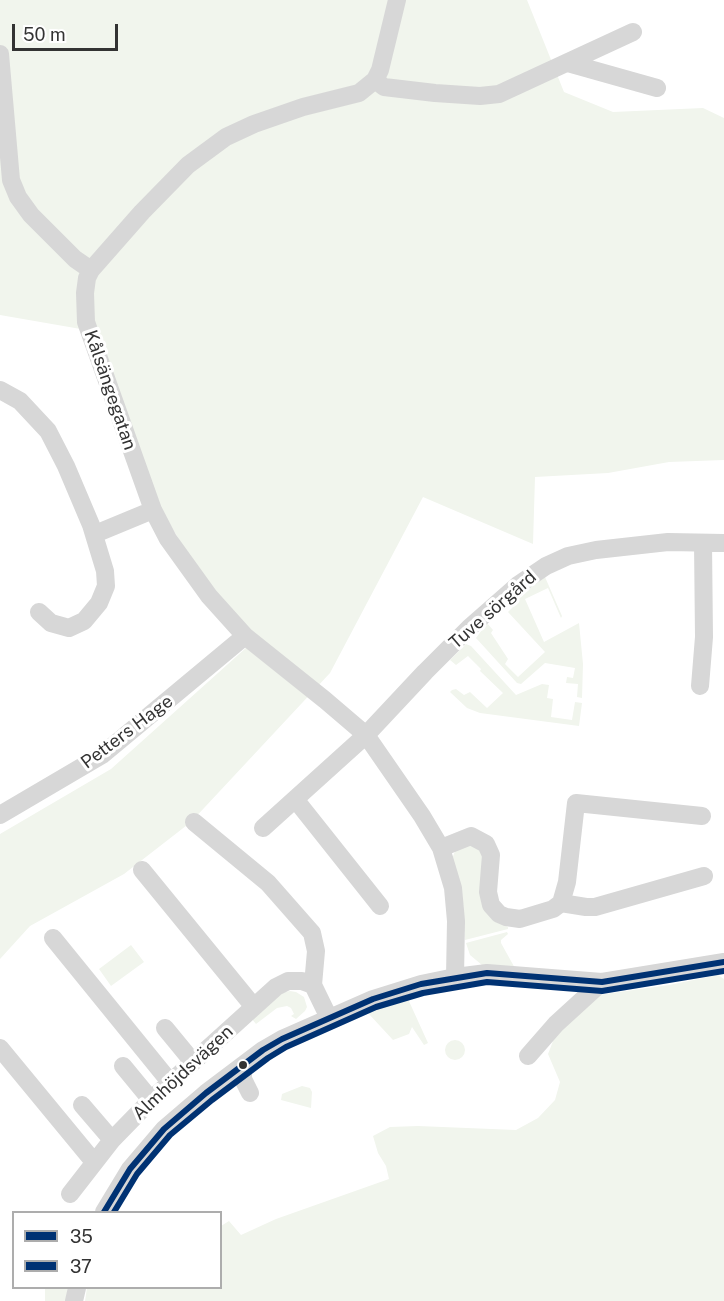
<!DOCTYPE html>
<html>
<head>
<meta charset="utf-8">
<style>
	body { margin:0 }
	#map { position:relative; width:724px; height:1301px; overflow:hidden; background:#fff; font-family:"Public Sans",sans-serif }
	canvas { display:block }
	.legend { position:absolute; left:12px; top:1211px; width:210px; height:78px; box-sizing:border-box; background:#fff; border:2px solid #adadad; margin:0; padding:8px 10px; list-style:none; font-size:18px; color:#333 }
	.legend li { display:flex; align-items:center; gap:12px; height:30px }
	.legend b { width:30px; border:2px solid #adadad }
	.scale { position:absolute; left:12px; top:24px; width:106px; height:27px; box-sizing:border-box; border:3px solid #333; border-top:0; padding-left:8px; font-size:18px; line-height:21px; white-space:nowrap; color:#333; -webkit-text-stroke:4px #fff; paint-order:stroke }
</style>
</head>
<body>
<div id="map">
<canvas width="724" height="1301"></canvas>
<ul class="legend">
<li><b style="height:8px;background:#003273"></b>35</li>
<li><b style="height:8px;background:#003273"></b>37</li>
</ul>
<div class="scale">50 m</div>
</div>
<script>
const g = document.querySelector('canvas').getContext('2d');
g.lineJoin = 'round';
function fill(path, color) { g.fillStyle = color; g.fill(path, 'evenodd'); }
const shape = rows => new Path2D(rows.map(r => 'M' + r).join(''));
function stroke(path, color, width, dash) { g.strokeStyle = color; g.lineWidth = width; g.lineCap = dash ? 'butt' : 'round'; g.setLineDash(dash || []); g.stroke(path); }
function drawText(font, color, halo, rows, align = 'center') {
  g.font = font + ' "Public Sans",sans-serif'; g.lineWidth = 6; g.setLineDash([]); g.textBaseline = 'middle'; g.strokeStyle = halo; g.fillStyle = color; for (const [text, x, y, turn = 0] of rows) {
    g.save(); g.translate(x, y); g.rotate((+turn || 0) * Math.PI / 180); g.textAlign = isNaN(turn) ? turn : align; if (halo) g.strokeText(text, 0, 0); g.fillText(text, 0, 0); g.restore();
  }
}
fill(shape([
	[0,0,527,0,564,92,613,112,703,108,724,118,724,460,669,462,608,473,535,477,533,544,423,497,330,673,191,822,124,874,30,926,0,959,0,834,111,769,257,638,205,582,163,513,98,332,0,315],
	[545,577,562,616,561,618,548,588,525,599,544,642,579,623,583,664,582,698,577,697,578,684,566,683,567,677,573,678,575,668,545,663,521,684,517,683,476,638,487,623,493,630,491,633,508,659,505,664,518,677,545,652,508,612,512,608,509,604,528,587],
	[466,644,471,646,516,695,542,684,549,685,547,698,553,699,551,717,572,720,575,702,582,703,579,726,480,713,467,708,450,692,452,690,456,689,464,695,470,692,487,708,503,693,480,671,481,669,468,656,456,665,450,660],
	[460,845,480,846,498,922,508,927,508,929,465,940,463,902,452,859,455,851],
	[507,932,508,934,501,940,501,943,516,970,482,965,470,955,466,943],
	[131,945,144,962,111,986,99,969],
	[718,975,724,979,724,1301,85,1301,87,1288,220,1288,221,1226,229,1221,241,1235,276,1219,389,1179,386,1166,378,1153,373,1136,390,1127,418,1126,516,1130,538,1118,555,1100,560,1082,548,1054,557,1031,591,996,669,985],
	[290,991,296,992,304,997,307,1007,305,1011,296,1019,291,1016,294,1014,291,1008,287,1006,277,1008,256,1024,251,1018,280,993],
	[408,999,428,1043,424,1045,412,1027,409,1034,393,1040,368,1013,397,1001],
	'445 1050a10 10 0 1 1 20 0a10 10 0 1 1-20 0Z',
	[302,1086,310,1088,312,1092,311,1108,281,1100,282,1094],
	[45,1288,68,1288,66,1301,45,1301]
]), '#f1f5ed');
stroke(shape([
	[397,0,380,70,375,80,359,93,303,107,254,124,226,137,188,165,142,212,91,270,87,278,85,293,86,322,153,510,168,539,209,596,245,636,325,700,366,735,422,816,441,848,453,888,456,921,455,977],
	[0,54,11,180,18,197,31,215,75,259,91,270],
	[568,63,657,88],
	[375,80,384,87,435,93,480,96,499,94,633,32],
	[0,390,20,401,48,431,66,466,91,525,105,571,106,586,99,603,84,621,69,628,51,623,39,612],
	[95,534,153,510],
	[700,686,704,637,703,543],
	[295,799,380,906],
	[0,815,102,755,245,636],
	[194,822,268,883,312,933,316,951,313,985,329,1018],
	[263,828,366,735,425,672,469,628,518,585,546,566,568,556,596,550,668,542,724,543],
	[441,848,471,836,486,844,491,855,488,892,491,905,499,914,506,917,520,919,553,909,561,903,567,882,576,803,702,816],
	[142,870,254,1007],
	[561,903,586,907,595,907,704,876],
	[53,938,170,1082],
	[165,1028,193,1062],
	[0,1048,94,1162],
	[528,1056,556,1024,602,982],
	[243,1065,243,1079,250,1093],
	[123,1066,151,1100],
	[82,1105,112,1140],
	[70,1194,112,1140,151,1100,276,987,288,981,302,981,313,985],
	[104,1212,130,1169,164,1129,206,1093,263,1050,282,1039,373,999,421,984,455,977,487,973,602,982,724,962],
	[74,1301,77,1288]
]), '#d7d7d7', 18);
stroke(shape([
	[104,1212,130,1169,164,1129,206,1093,263,1050,282,1039,373,999,421,984,487,973,602,982,724,962]
]), '#003273', 6);
stroke(shape([
	[114,1212,137,1174,170,1135,212,1100,268,1058,286,1047,376,1007,423,993,487,982,602,991,724,971]
]), '#003273', 6);
for (const [x, y, r, color] of [
	[243,1065,5,"#333"]
]) { const dot = new Path2D(); dot.arc(x, y, r, 0, 2 * Math.PI); g.fillStyle = color; g.fill(dot); stroke(dot, '#fff', 2); }
drawText('18px', '#333', '#fff', [
	["Kålsängegatan",110,390,71],
	["Tuve sörgård",493,610,-41],
	["Petters Hage",127,732,-37],
	["Almhöjdsvägen",183,1073,-43]
]);
</script>
</body>
</html>
